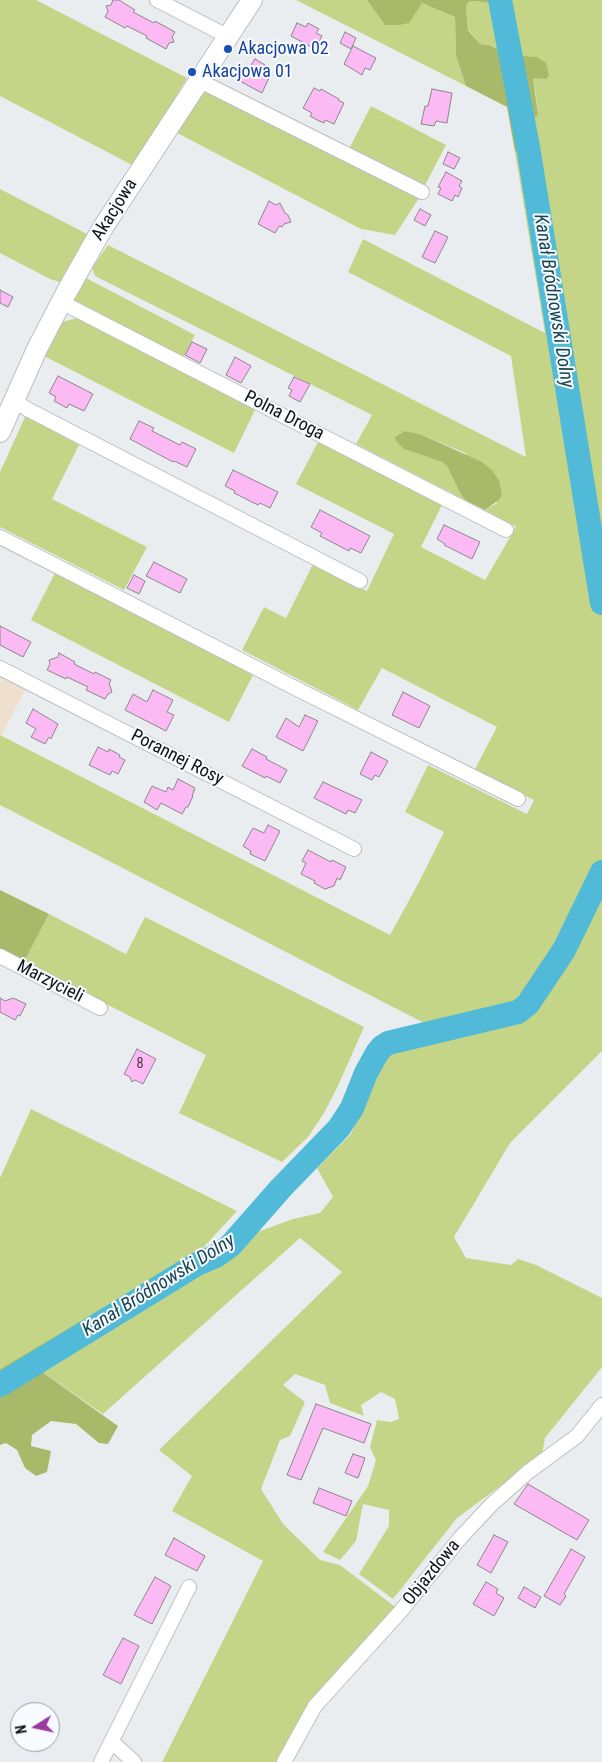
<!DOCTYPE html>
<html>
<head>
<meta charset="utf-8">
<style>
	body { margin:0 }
	#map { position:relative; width:602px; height:1762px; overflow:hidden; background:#eaedf0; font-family:"Roboto Condensed",sans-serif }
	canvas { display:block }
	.north { position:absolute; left:10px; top:1702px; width:50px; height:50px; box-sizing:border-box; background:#f7fafe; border:1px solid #9b9da0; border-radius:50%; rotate:260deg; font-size:14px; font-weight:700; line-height:20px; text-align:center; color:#111213 }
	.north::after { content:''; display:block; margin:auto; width:18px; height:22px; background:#9b3aa1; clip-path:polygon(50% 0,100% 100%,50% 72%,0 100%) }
</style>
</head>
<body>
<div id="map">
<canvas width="602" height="1762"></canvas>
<div class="north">N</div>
</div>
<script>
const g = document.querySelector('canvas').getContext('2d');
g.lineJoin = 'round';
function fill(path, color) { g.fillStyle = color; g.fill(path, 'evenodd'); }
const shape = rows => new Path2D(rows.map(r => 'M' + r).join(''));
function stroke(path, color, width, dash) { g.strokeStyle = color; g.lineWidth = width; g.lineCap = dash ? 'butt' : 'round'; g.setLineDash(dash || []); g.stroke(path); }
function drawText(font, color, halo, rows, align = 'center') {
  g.font = font + ' "Roboto Condensed",sans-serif'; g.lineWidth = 4; g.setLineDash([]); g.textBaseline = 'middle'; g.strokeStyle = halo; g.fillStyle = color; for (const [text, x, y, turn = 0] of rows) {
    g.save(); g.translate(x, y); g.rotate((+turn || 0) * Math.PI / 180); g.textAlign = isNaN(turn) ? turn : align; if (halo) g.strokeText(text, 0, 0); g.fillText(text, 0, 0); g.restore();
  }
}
fill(shape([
	[0,676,26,689,1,736,0,735]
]), '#efe0cd');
fill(shape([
	[0,0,36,0,187,78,134,166,0,96],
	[296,0,367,0,386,25,391,25,422,3,455,17,456,56,466,86],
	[510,0,602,0,602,1051,510,1143,454,1237,466,1258,511,1265,518,1259,536,1265,602,1298,602,1367,545,1438,542,1455,457,1518,393,1599,359,1574,389,1526,389,1510,363,1504,356,1541,340,1560,323,1552,368,1486,376,1460,370,1447,377,1420,391,1422,399,1419,395,1399,381,1392,361,1405,364,1416,330,1403,325,1385,295,1374,283,1385,305,1402,290,1436,280,1440,261,1489,283,1524,320,1560,340,1565,398,1609,279,1762,162,1762,263,1561,172,1511,192,1476,159,1450,342,1272,300,1238,103,1414,38,1369,192,1279,252,1234,293,1219,320,1213,333,1197,317,1168,351,1134,389,1052,376,1036,424,1023,0,805,0,735,390,935,419,882,444,832,405,812,428,765,527,814,534,800,474,771,497,727,382,668,358,710,242,650,264,607,286,618,313,564,367,591,394,534,296,484,319,440,443,503,421,547,485,580,516,527,485,510,497,503,465,453,420,434,405,431,404,449,442,462,447,466,460,493,465,500,356,444,372,415,95,276,92,268,108,245,526,457,511,356,348,272,363,239,545,333,515,152,535,141,532,120,538,115,536,96,533,78,519,56],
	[474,1,489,3,497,49,489,45,480,44,468,29,466,7,468,2],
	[207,88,419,198,395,235,361,229,177,133],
	[371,106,446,145,424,187,349,149],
	[0,189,89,235,63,283,50,279,0,253],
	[86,278,195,335,183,358,72,302],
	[77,318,256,408,234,453,44,356,62,322],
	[26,415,79,445,52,499,147,547,124,590,0,527,0,472],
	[55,573,253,675,229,722,31,620],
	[49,914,126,954,145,917,364,1027,337,1088,324,1113,308,1137,282,1162,179,1113,206,1055,24,962],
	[31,1109,237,1211,202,1249,98,1312,0,1369,0,1178]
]), '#c4d587');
fill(shape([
	[367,0,510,0,519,56,537,57,546,63,549,75,546,79,533,78,538,115,532,120,535,141,515,152,507,107,466,86,456,56,455,17,422,3,409,23,399,25,385,25],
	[474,1,489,3,497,49,489,45,480,44,468,30,466,7,468,2],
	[405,431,420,434,482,462,492,470,499,481,502,494,500,499,485,510,465,500,460,493,447,466,442,462,404,449,396,441,395,437],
	[0,890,49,914,24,962,0,950],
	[176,1265,192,1279,38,1369,118,1426,108,1444,99,1443,76,1424,51,1421,32,1435,31,1446,51,1451,47,1472,36,1476,25,1468,17,1450,6,1443,0,1445,0,1369]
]), '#a8b96a');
stroke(shape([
	[500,0,528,147,602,603],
	[0,1385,197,1264,216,1256,230,1246,281,1188,339,1128,352,1108,366,1073,377,1053,382,1047,388,1043,518,1012,528,1004,564,950,602,872]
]), '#50bad8', 24);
const building = shape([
	[113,0,119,0,135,10,133,12,154,23,155,21,175,32,172,37,174,42,169,43,166,49,146,38,147,36,127,26,125,28,105,17,108,11,106,6,111,5,113,0],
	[297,23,306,27,308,23,319,29,316,33,322,36,315,49,291,36,297,23],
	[345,32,356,38,351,49,340,43,345,32],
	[353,46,376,58,370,70,365,68,362,75,344,64,353,46],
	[255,59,270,68,266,77,269,78,262,93,234,78,240,67,247,71,255,59],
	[314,88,320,91,321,89,339,99,338,100,344,103,334,124,325,120,324,123,317,120,310,116,312,113,303,108,314,88],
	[432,89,452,93,447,123,436,121,434,126,421,124,425,106,428,106,432,89],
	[448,152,460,158,454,169,443,164,448,152],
	[446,172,462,181,459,186,462,188,458,197,455,195,452,201,438,194,441,188,438,187,446,172],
	[269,201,276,205,280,203,285,213,288,215,291,222,284,224,282,227,279,226,275,233,258,224,269,201],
	[420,209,431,215,425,226,414,220,420,209],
	[435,231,448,237,435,263,422,257,435,231],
	[0,290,13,297,8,307,0,303,0,290],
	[192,342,207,349,200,363,185,355,192,342],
	[235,357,251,366,241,383,226,375,235,357],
	[58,376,93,394,84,411,69,404,67,408,54,401,56,397,49,393,58,376],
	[294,377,310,384,300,402,289,396,292,390,288,388,294,377],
	[139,421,154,428,152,431,180,445,182,442,196,449,187,467,174,461,173,462,130,439,139,421],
	[233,470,278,492,270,508,260,503,258,505,234,493,235,491,225,486,233,470],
	[320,510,370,536,361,553,350,548,349,551,320,536,322,533,311,527,320,510],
	[444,525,480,542,472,559,444,545,445,544,437,539,444,525],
	[154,562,187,579,180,593,146,576,154,562],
	[134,575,145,581,139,594,127,588,134,575],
	[0,626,31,642,23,657,0,645,0,626],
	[59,653,75,662,74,664,94,674,95,672,111,680,109,683,112,692,108,694,105,699,86,690,88,687,67,677,66,679,47,670,50,664,49,660,58,657,59,653],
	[153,690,173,700,167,712,174,715,166,731,125,710,133,694,147,702,153,690],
	[403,692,430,706,419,728,392,715,403,692],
	[33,709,58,724,51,739,49,737,45,744,31,737,36,729,26,723,33,709],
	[305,715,318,721,303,751,276,737,286,718,299,727,305,715],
	[98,747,108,752,109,749,120,755,119,757,125,760,118,774,112,771,110,775,89,765,98,747],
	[252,749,267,757,266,759,287,770,280,783,266,776,265,778,242,766,252,749],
	[371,752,388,761,379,777,375,775,372,780,360,774,371,752],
	[178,779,195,788,192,796,193,796,188,807,186,807,182,814,161,803,157,810,144,802,152,786,166,792,168,787,173,790,178,779],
	[323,782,362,800,355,813,348,810,346,814,314,798,323,782],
	[268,825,280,831,265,861,250,854,251,851,243,846,253,828,264,833,268,825],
	[308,850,331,862,332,860,346,867,340,880,337,878,334,886,325,889,314,883,315,881,301,874,306,863,302,861,308,850],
	[0,998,5,1001,13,998,26,1004,20,1016,18,1015,15,1020,0,1012,0,998],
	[137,1049,156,1059,143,1084,135,1080,132,1082,130,1077,124,1074,137,1049],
	[316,1404,371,1424,364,1443,323,1428,301,1480,287,1475,316,1404],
	[353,1454,365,1458,358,1478,345,1473,353,1454],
	[528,1484,589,1520,577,1540,514,1504,528,1484],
	[319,1488,352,1501,346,1516,313,1503,319,1488],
	[494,1535,508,1542,491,1573,477,1565,494,1535],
	[174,1538,205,1556,197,1571,165,1555,174,1538],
	[571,1549,585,1557,564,1594,566,1596,560,1605,544,1596,571,1549],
	[155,1577,171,1586,152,1624,134,1615,155,1577],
	[486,1582,498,1589,496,1593,504,1598,494,1616,473,1604,486,1582],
	[524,1587,541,1597,535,1608,518,1598,524,1587],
	[123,1638,139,1646,121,1684,103,1675,123,1638]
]);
fill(building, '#fbbaf3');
stroke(building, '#8a878a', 1);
const street = shape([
	[157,0,227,36],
	[198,80,422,192],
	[61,302,506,530],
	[14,400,27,409,360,581],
	[0,537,301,691,518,799],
	[0,668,354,849],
	[0,956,100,1008],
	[112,1742,134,1762],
	[101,1762,189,1587],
	[284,1762,315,1706,400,1612,461,1537,492,1504,528,1472,577,1436,602,1405]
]);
const secondary = shape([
	[0,432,37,349,66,293,102,229,252,0]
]);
stroke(street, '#bcbec2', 16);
stroke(secondary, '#bcbec2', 22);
stroke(street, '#fff', 14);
stroke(secondary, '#fff', 20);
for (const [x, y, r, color] of [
	[228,49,5,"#1a4fb4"],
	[192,72,5,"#1a4fb4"]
]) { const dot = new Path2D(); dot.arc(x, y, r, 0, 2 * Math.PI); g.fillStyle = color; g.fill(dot); stroke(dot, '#f7fafe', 2); }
drawText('15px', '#4c3c4b', null, [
	["8",140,1064]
]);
drawText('18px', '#164399', '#f7fafe', [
	["Akacjowa 02",238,49],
	["Akacjowa 01",202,72]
], 'left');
drawText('18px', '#111213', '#f7fafe', [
	["Akacjowa",115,210,-58],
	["Polna Droga",284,416,27],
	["Porannej Rosy",177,758,27],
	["Marzycieli",50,982,27],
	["Objazdowa",432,1573,-51]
]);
drawText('italic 19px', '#174552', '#f7fafe', [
	["Kanał Bródnowski Dolny",553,301,81],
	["Kanał Bródnowski Dolny",159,1286,-32]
]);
</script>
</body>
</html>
